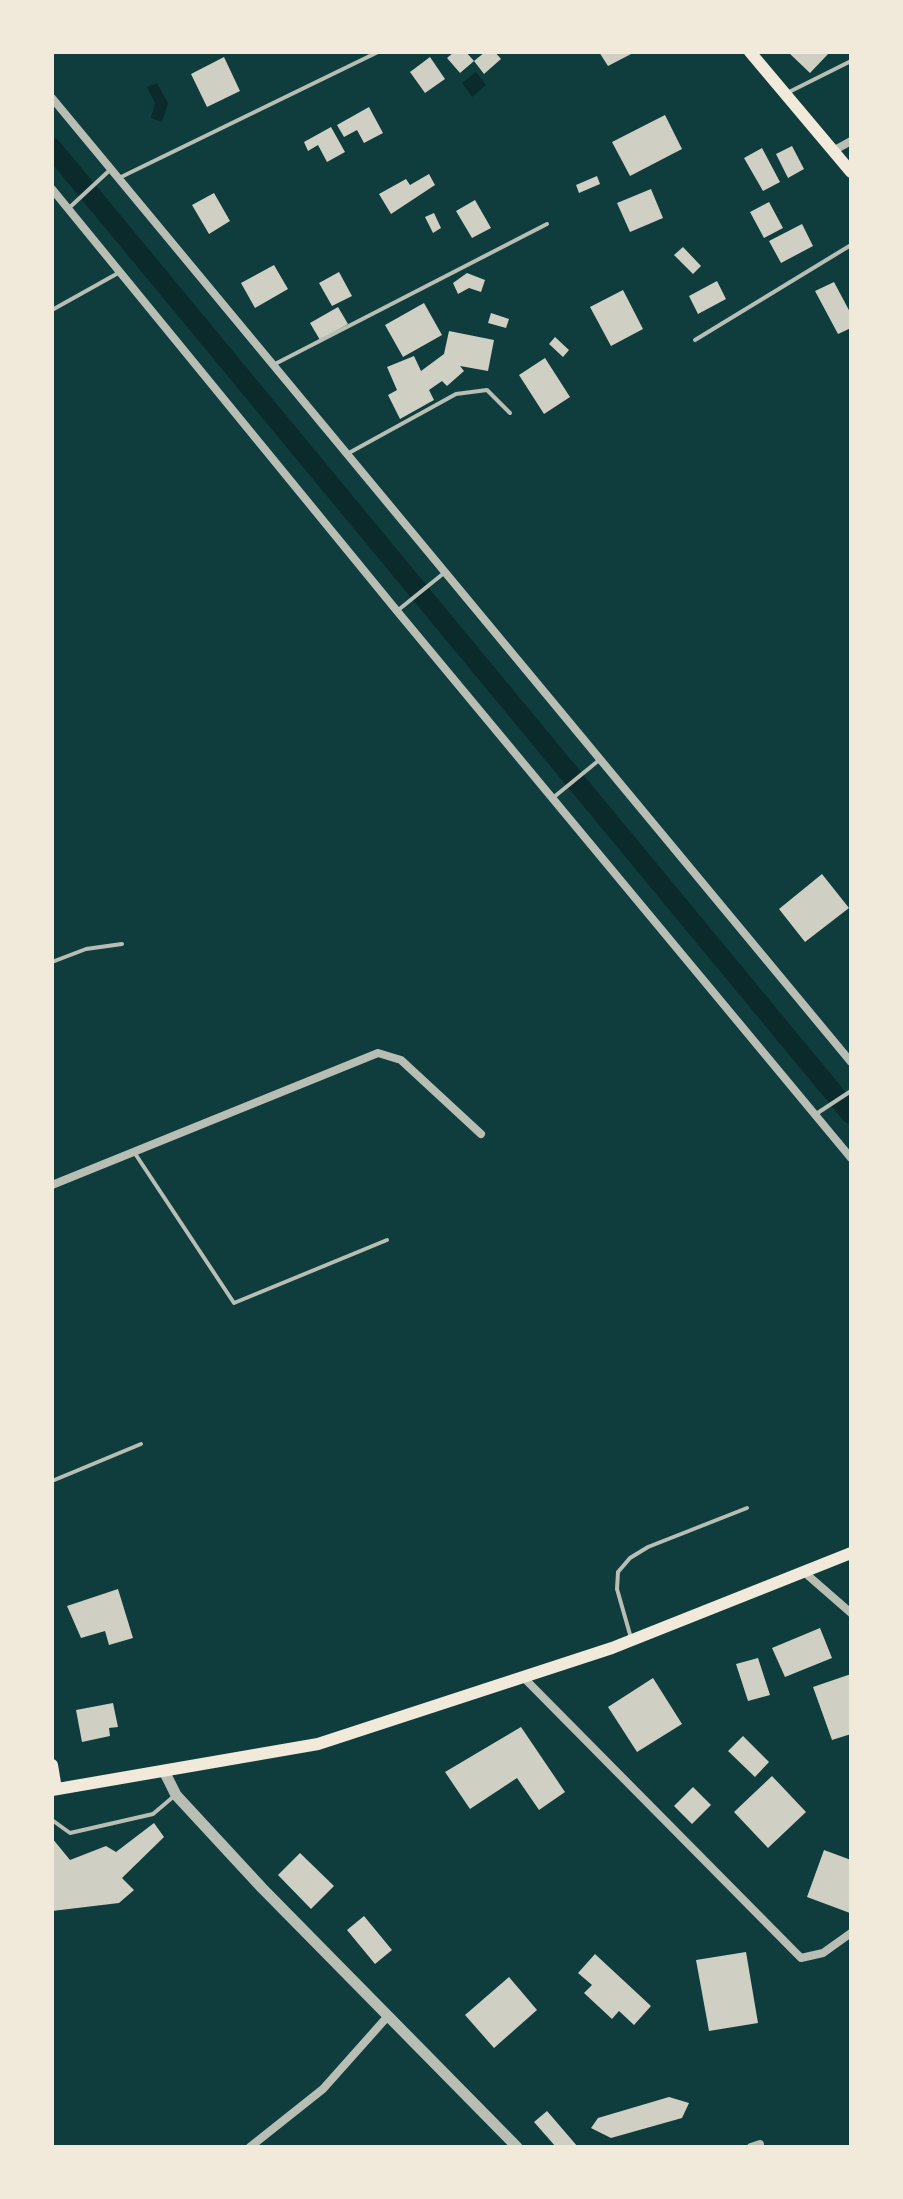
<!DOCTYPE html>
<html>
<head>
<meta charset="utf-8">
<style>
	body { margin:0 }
	#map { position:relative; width:903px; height:2199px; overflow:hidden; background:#0f3d3e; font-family:Lato,sans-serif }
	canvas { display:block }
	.frame { position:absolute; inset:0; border:54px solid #f1e9da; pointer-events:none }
</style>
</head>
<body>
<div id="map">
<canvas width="903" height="2199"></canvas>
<div class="frame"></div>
</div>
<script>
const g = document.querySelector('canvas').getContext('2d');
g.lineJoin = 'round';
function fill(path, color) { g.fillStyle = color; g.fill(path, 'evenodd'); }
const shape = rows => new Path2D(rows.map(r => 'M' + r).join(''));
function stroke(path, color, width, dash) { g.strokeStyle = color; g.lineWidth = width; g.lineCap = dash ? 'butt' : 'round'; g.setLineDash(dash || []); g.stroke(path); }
fill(shape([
	[476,72,486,85,472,97,462,83],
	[157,83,168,103,162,122,151,118,155,103,147,87]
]), '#0a2a2b');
stroke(shape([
	[52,148,851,1114]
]), '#0a2a2b', 20);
fill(shape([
	[454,52,466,52,474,61,460,73,447,58],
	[485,52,495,52,501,59,484,74,474,61],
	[599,52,635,52,608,66],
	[788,52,830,52,810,73],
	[224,57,240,91,207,107,191,74],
	[430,57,445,79,425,93,410,72],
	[369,107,383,133,364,143,357,130,344,137,337,125],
	[665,115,682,149,630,176,612,142],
	[331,127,345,152,327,162,318,145,308,151,304,142],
	[792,146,804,169,788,178,776,154],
	[762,148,780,182,763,191,744,158],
	[429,174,435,185,391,214,379,194,406,179,410,185],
	[597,176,600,184,579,193,576,185],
	[651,189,663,218,630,232,617,203],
	[214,193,230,221,209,234,192,205],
	[475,200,491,228,472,238,456,211],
	[769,202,783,228,764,238,750,212],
	[434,213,441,228,433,233,425,217],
	[802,224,813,246,781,263,769,241],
	[683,247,701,266,693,274,674,255],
	[274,265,288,289,255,308,241,283],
	[339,272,352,296,332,306,319,283],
	[467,273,485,280,481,292,469,288,458,294,453,283],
	[717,281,726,299,698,314,689,296],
	[834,282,851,314,851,328,838,334,815,291],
	[623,290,643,329,611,346,590,307],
	[424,303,442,335,403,357,385,325],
	[338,307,348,324,320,340,310,323],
	[491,313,509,319,506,328,488,323],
	[449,331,494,340,488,371,460,366,464,371,447,386,442,381,429,390,434,400,400,419,388,395,397,390,387,367,414,356,421,371,444,354],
	[555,337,569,350,563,357,549,344],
	[545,358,570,397,544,414,519,375],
	[822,874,849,908,805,942,779,909],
	[118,1589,133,1638,109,1645,105,1631,81,1638,67,1606],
	[820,1628,832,1658,785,1677,772,1648],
	[758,1658,770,1695,748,1701,736,1664],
	[851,1674,851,1734,832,1740,813,1687],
	[653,1678,682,1724,637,1752,608,1707],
	[113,1703,118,1727,109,1728,110,1736,82,1742,76,1710],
	[521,1727,565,1792,539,1810,517,1778,470,1809,445,1772],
	[743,1736,769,1762,755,1777,728,1751],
	[772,1776,806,1812,768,1848,734,1812],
	[693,1787,711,1805,692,1824,674,1806],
	[154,1823,164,1837,122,1878,134,1890,119,1903,52,1911,52,1838,70,1860,106,1846,116,1852],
	[824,1850,851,1860,850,1913,807,1897],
	[300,1853,334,1886,311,1909,278,1875],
	[364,1916,392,1950,375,1964,347,1930],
	[746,1952,758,2023,709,2031,696,1960],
	[595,1954,651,2006,634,2025,619,2011,612,2019,584,1993,592,1985,578,1973],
	[509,1977,537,2010,494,2048,465,2015],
	[669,2097,689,2103,682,2118,611,2138,591,2128,598,2118],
	[547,2111,578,2147,556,2147,534,2122]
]), '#cfcfc3');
stroke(shape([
	[789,92,851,61],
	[119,178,378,52],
	[69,208,111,169],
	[52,310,120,272],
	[695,340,851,245],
	[275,364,547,224],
	[347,454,456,394,487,390,510,413],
	[397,611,444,573],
	[554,797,598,761],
	[52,962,86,949,122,944],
	[816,1114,851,1091],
	[134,1152,234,1303,387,1240],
	[52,1481,141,1444],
	[631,1638,617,1589,618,1572,630,1558,648,1547,747,1508],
	[52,1820,70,1833,153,1814,173,1797]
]), '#b8beb3', 4);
stroke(shape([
	[52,98,851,1062],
	[833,151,851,141],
	[52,189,397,611,851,1158],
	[52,1185,378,1053,401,1060,481,1134],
	[804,1572,851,1613],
	[523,1677,801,1958,823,1953,851,1933],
	[250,2147,323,2089,388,2016],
	[751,2147,760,2144]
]), '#b8beb3', 8);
stroke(shape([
	[165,1773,176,1795,262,1888,517,2147]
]), '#b8beb3', 11);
stroke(shape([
	[750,52,851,172],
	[52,1765,56,1789],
	[52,1790,318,1744,612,1648,851,1553]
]), '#f1e9da', 12);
</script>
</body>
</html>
